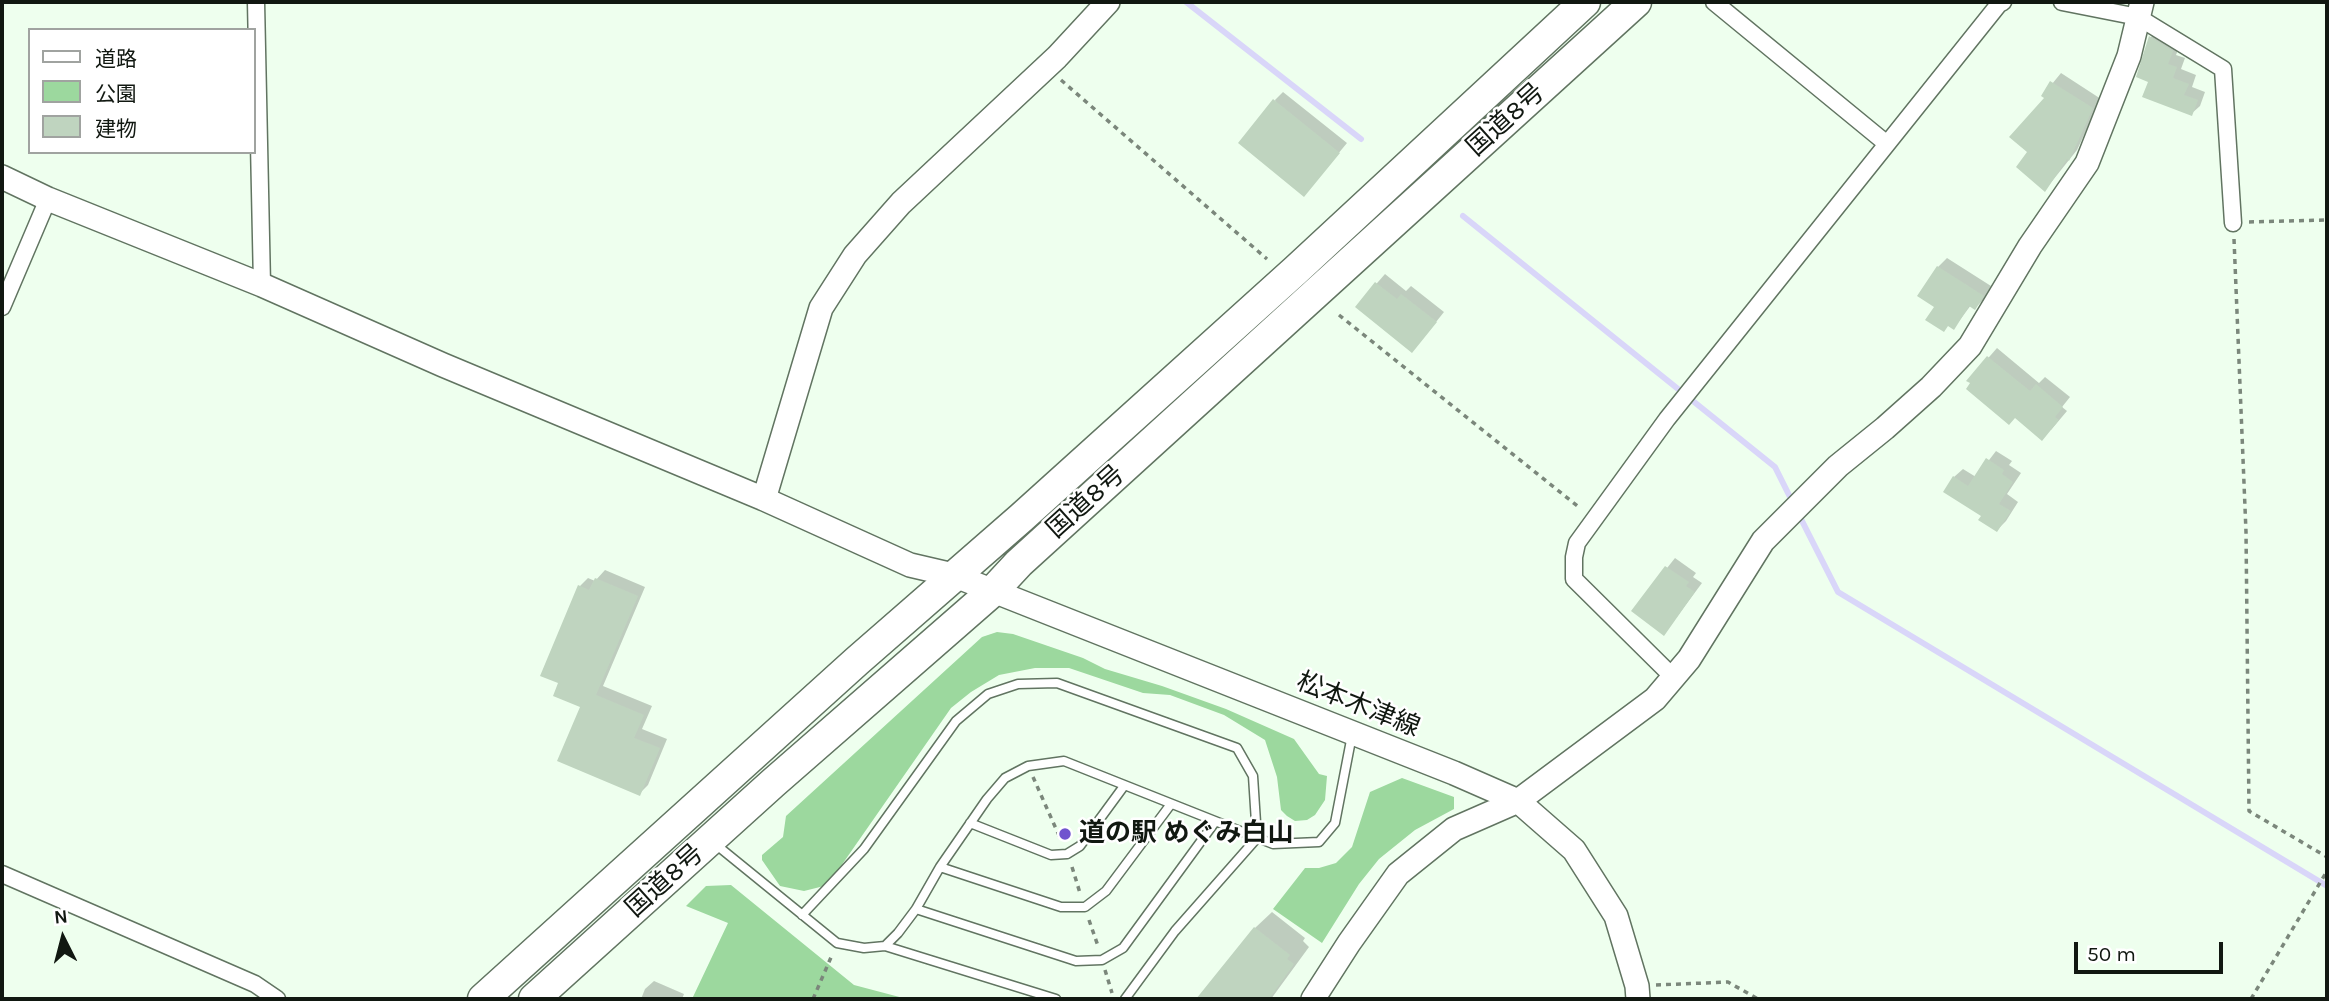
<!DOCTYPE html>
<html>
<head>
<meta charset="utf-8">
<style>
	body { margin:0 }
	#map { position:relative; width:2329px; height:1001px; overflow:hidden; background:#efe; font-family:Karla,"Noto Sans JP",sans-serif }
	canvas { display:block }
	.frame { position:absolute; inset:0; border:4px solid #111811; pointer-events:none }
	.legend { position:absolute; left:28px; top:28px; width:228px; height:126px; box-sizing:border-box; background:#fff; border:2px solid #a0a3a0; margin:0; padding:9px 12px; list-style:none; font-size:21px; color:#111811 }
	.legend li { display:flex; align-items:center; gap:14px; height:35px }
	.legend b { width:35px; border:2px solid #a0a3a0 }
	.north { position:absolute; left:28px; top:903px; width:70px; height:70px; -webkit-text-stroke:5px #fff; paint-order:stroke; rotate:354deg; font-size:19px; font-weight:700; line-height:28px; text-align:center; color:#111811 }
	.north::after { content:''; display:block; margin:auto; width:24px; height:32px; background:#111811; clip-path:polygon(50% 0,100% 100%,50% 72%,0 100%) }
	.scale { position:absolute; left:2074px; top:942px; width:149px; height:32px; box-sizing:border-box; border:4px solid #111811; border-top:0; padding-left:9px; font-size:21px; line-height:24px; white-space:nowrap; color:#111811; -webkit-text-stroke:5px #fff; paint-order:stroke }
</style>
</head>
<body>
<div id="map">
<canvas width="2329" height="1001"></canvas>
<div class="frame"></div>
<ul class="legend">
<li><b style="height:9px;background:#fff"></b>道路</li>
<li><b style="height:19px;background:#9cd89e"></b>公園</li>
<li><b style="height:19px;background:#bfd4bf"></b>建物</li>
</ul>
<div class="north">N</div>
<div class="scale">50 m</div>
</div>
<script>
const g = document.querySelector('canvas').getContext('2d');
g.lineJoin = 'round';
function fill(path, color) { g.fillStyle = color; g.fill(path, 'evenodd'); }
const shape = rows => new Path2D(rows.map(r => 'M' + r).join(''));
function stroke(path, color, width, dash) { g.strokeStyle = color; g.lineWidth = width; g.lineCap = dash ? 'butt' : 'round'; g.setLineDash(dash || []); g.stroke(path); }
function drawText(font, color, halo, rows, align = 'center') {
  g.font = font + ' Karla,"Noto Sans JP",sans-serif'; g.lineWidth = 5; g.setLineDash([]); g.textBaseline = 'middle'; g.strokeStyle = halo; g.fillStyle = color; for (const [text, x, y, turn = 0] of rows) {
    g.save(); g.translate(x, y); g.rotate((+turn || 0) * Math.PI / 180); g.textAlign = isNaN(turn) ? turn : align; if (halo) g.strokeText(text, 0, 0); g.fillText(text, 0, 0); g.restore();
  }
}
fill(shape([
	[997,632,1013,634,1083,658,1105,669,1162,686,1226,709,1294,739,1319,774,1327,776,1325,800,1315,815,1307,820,1295,821,1287,816,1281,810,1277,777,1265,740,1224,715,1170,695,1143,693,1069,668,1035,668,999,675,971,692,951,708,834,876,824,886,804,891,780,886,762,860,762,855,783,837,786,816,982,637],
	[1402,778,1454,797,1454,809,1415,830,1379,859,1359,884,1322,943,1273,909,1305,868,1319,868,1336,863,1352,847,1370,792],
	[731,885,854,985,907,999,692,999,728,923,686,906,706,886]
]), '#9cd89e');
fill(shape([
	[2159,29,2181,42,2176,55,2185,58,2181,69,2196,75,2192,87,2205,92,2200,106,2191,114,2151,81,2151,37],
	[2061,73,2101,99,2077,150,2045,190,2030,152,2047,98,2043,95],
	[1283,92,1347,143,1304,195,1275,100],
	[1947,258,1991,286,1984,299,1975,308,1971,305,1954,328,1936,306,1938,267],
	[1385,274,1406,291,1411,286,1444,312,1420,342,1357,306],
	[1997,348,2039,383,2045,377,2070,397,2062,407,2067,411,2051,430,1969,380],
	[1996,451,2012,461,2009,465,2021,473,2007,494,2018,502,2006,521,1997,530,1983,516,1954,477,1963,469,1976,477],
	[1675,558,1696,573,1693,577,1702,583,1664,634,1633,611],
	[605,570,645,587,603,686,652,706,642,729,667,739,648,785,639,794,582,706,560,682,580,586,588,578,595,581],
	[1272,912,1305,938,1303,941,1309,947,1271,999,1199,999,1255,928],
	[654,981,684,994,682,999,641,999,645,989]
]), '#0003');
stroke(shape([
	[1186,2,1361,139],
	[1463,216,1775,467,1793,503],
	[1798,513,1838,592,2327,886]
]), '#d9d6f9', 6);
fill(shape([
	[2149,36,2173,51,2168,64,2177,67,2173,78,2189,84,2184,95,2198,100,2192,116,2142,97,2148,82,2136,77],
	[2050,81,2093,108,2069,161,2067,159,2045,192,2016,167,2027,152,2009,137,2044,98,2041,96],
	[1273,99,1340,153,1304,197,1238,143],
	[1937,266,1984,296,1975,310,1969,306,1954,330,1948,326,1944,332,1925,320,1934,307,1917,296],
	[1375,282,1397,299,1401,294,1437,322,1412,353,1355,307],
	[1987,356,2030,391,2036,384,2063,407,2055,417,2059,420,2042,441,2015,418,2009,425,1966,389,1970,383,1966,381],
	[1986,458,2004,470,2002,474,2013,482,1999,504,2011,511,1997,532,1978,520,1981,516,1943,492,1953,476,1968,486],
	[1665,566,1689,582,1686,586,1695,592,1664,636,1631,611],
	[595,578,638,596,596,695,644,715,634,738,660,748,640,796,557,761,580,707,553,696,558,683,540,676,578,585,589,590],
	[1254,927,1290,955,1287,959,1294,964,1269,999,1196,999]
]), '#bfd4bf');
const lane = shape([
	[970,823,1051,855,1067,854,1080,846,1124,786],
	[714,843,837,943,864,948,885,946,898,933,916,909,940,867,987,799,1005,778,1028,766,1064,761,1273,844,1319,842,1335,823,1352,735],
	[940,867,1061,907,1085,907,1106,891,1171,804],
	[916,909,1076,961,1102,960,1123,948,1215,822],
	[802,915,864,849,956,721,988,694,1018,684,1057,683,1237,748,1253,776,1257,838,1175,931,1125,999],
	[885,946,1056,999]
]);
const street = shape([
	[256,2,262,285],
	[1714,2,1887,144],
	[2062,2,2138,17,2223,69,2233,223],
	[2,307,48,199],
	[1673,677,1574,579,1574,557,1577,543,1667,419,1999,4,2003,2],
	[2,874,255,984,277,999]
]);
const secondary = shape([
	[2,177,48,199,262,285,443,365,764,499,910,565,953,575,1454,773,1518,801,1574,850,1616,916,1637,986,1638,999],
	[764,499,821,308,855,255,901,203,1057,57,1108,2],
	[1313,999,1349,943,1398,874,1454,829,1518,801,1655,699,1689,659,1763,541,1838,466,1885,428,1931,387,1970,346,2030,246,2087,163,2129,56,2142,2]
]);
const highway = shape([
	[483,999,857,661,1021,518,1296,270,1585,2],
	[534,999,773,783,993,591,1019,563,1636,2]
]);
stroke(lane, '#617461', 11);
stroke(street, '#617461', 19);
stroke(secondary, '#617461', 26);
stroke(highway, '#617461', 33);
stroke(shape([
	[1061,80,1267,259],
	[2249,222,2327,220],
	[2234,239,2246,532,2249,811,2327,857],
	[1339,315,1580,508],
	[1033,777,1061,840],
	[1072,867,1080,893],
	[1089,920,1098,946],
	[1105,970,1112,993],
	[1656,985,1728,982,1758,999],
	[813,999,832,955],
	[2251,999,2327,871]
]), '#7b877b', 3.5, [5, 5]);
stroke(lane, '#fff', 8);
stroke(street, '#fff', 16);
stroke(secondary, '#fff', 23);
stroke(highway, '#fff', 30);
for (const [x, y, r, color] of [
	[1065,834,7,"#7054ce"]
]) { const dot = new Path2D(); dot.arc(x, y, r, 0, 2 * Math.PI); g.fillStyle = color; g.fill(dot); stroke(dot, '#fff', 2.5); }
drawText('26px', '#111811', '#fff', [
	["国道8号",1506,120,-42],
	["国道8号",1086,502,-42],
	["松本木津線",1358,705,22],
	["国道8号",665,881,-42]
]);
drawText('bold 26px', '#111811', '#fff', [
	["道の駅 めぐみ白山",1079,834]
], 'left');
</script>
</body>
</html>
